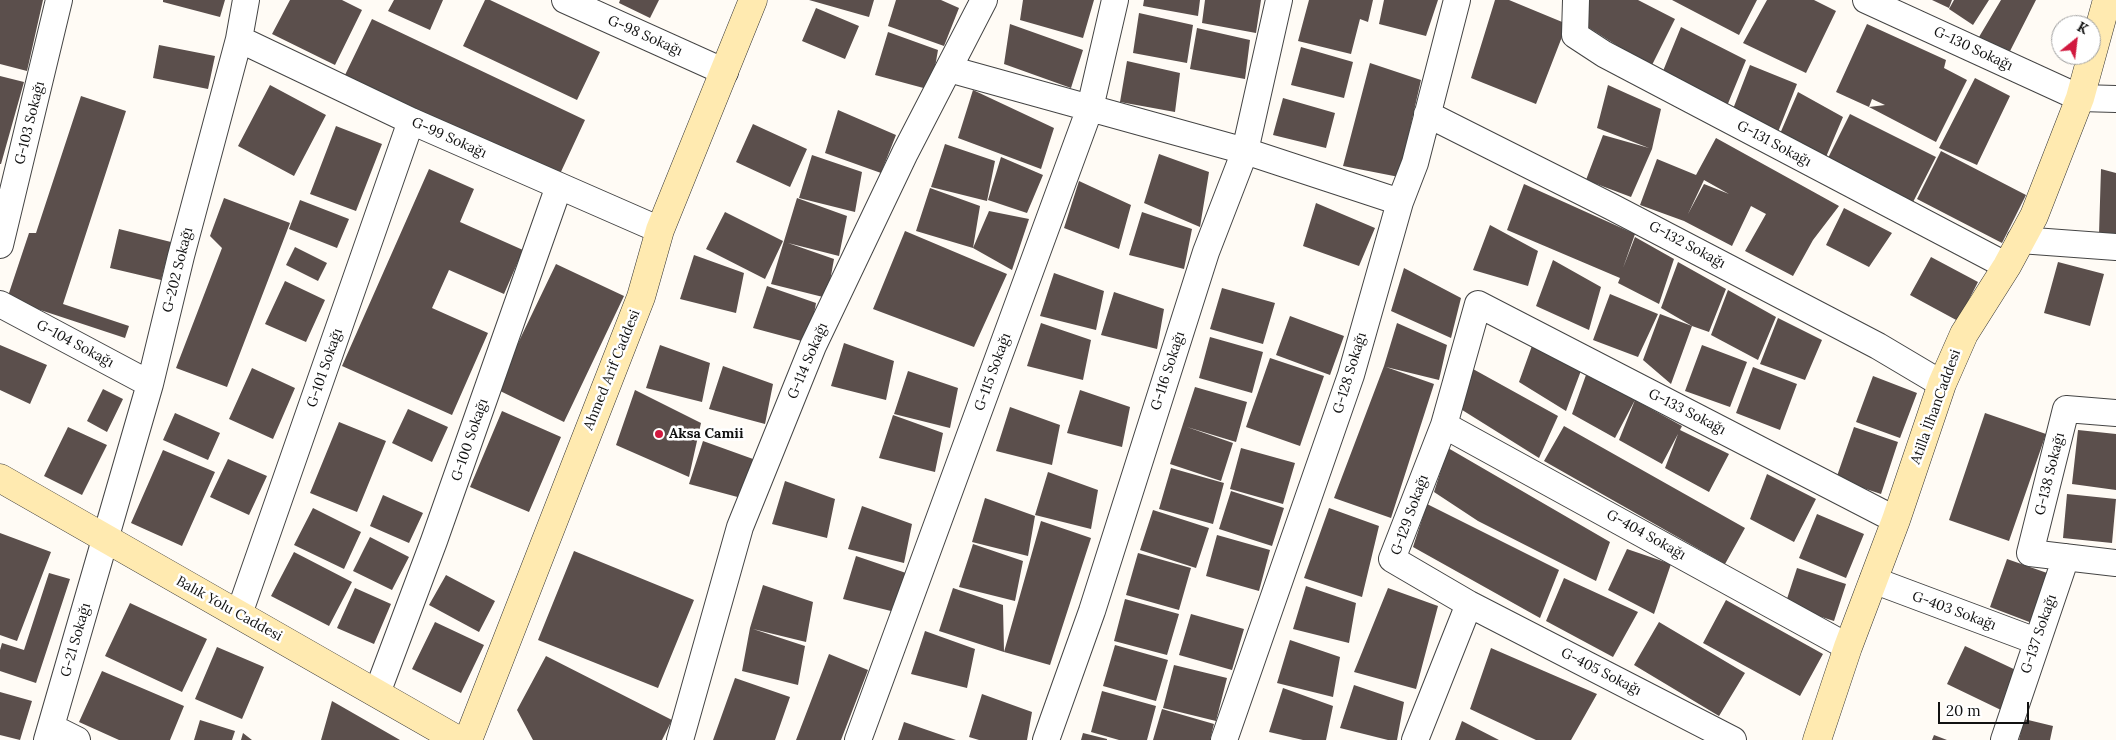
<!DOCTYPE html>
<html>
<head>
<meta charset="utf-8">
<style>
	body { margin:0 }
	#map { position:relative; width:2116px; height:740px; overflow:hidden; background:#fffbf5; font-family:Lora,serif }
	canvas { display:block }
	.north { position:absolute; left:2051px; top:15px; width:50px; height:50px; box-sizing:border-box; background:#fff; border:1px solid #a0a0a0; border-radius:50%; rotate:29deg; font-size:14px; font-weight:700; line-height:20px; text-align:center; color:#111 }
	.north::after { content:''; display:block; margin:auto; width:18px; height:22px; background:#d1193f; clip-path:polygon(50% 0,100% 100%,50% 72%,0 100%) }
	.scale { position:absolute; left:1938px; top:702px; width:91px; height:22px; box-sizing:border-box; border:2px solid #111; border-top:0; padding-left:6px; font-size:15px; line-height:18px; white-space:nowrap; color:#111; -webkit-text-stroke:4px #fff; paint-order:stroke }
</style>
</head>
<body>
<div id="map">
<canvas width="2116" height="740"></canvas>
<div class="north">K</div>
<div class="scale">20 m</div>
</div>
<script>
const g = document.querySelector('canvas').getContext('2d');
g.lineJoin = 'round';
function fill(path, color) { g.fillStyle = color; g.fill(path, 'evenodd'); }
const shape = rows => new Path2D(rows.map(r => 'M' + r).join(''));
function stroke(path, color, width, dash) { g.strokeStyle = color; g.lineWidth = width; g.lineCap = dash ? 'butt' : 'round'; g.setLineDash(dash || []); g.stroke(path); }
function drawText(font, color, halo, rows, align = 'center') {
  g.font = font + ' Lora,serif'; g.lineWidth = 5; g.setLineDash([]); g.textBaseline = 'middle'; g.strokeStyle = halo; g.fillStyle = color; for (const [text, x, y, turn = 0] of rows) {
    g.save(); g.translate(x, y); g.rotate((+turn || 0) * Math.PI / 180); g.textAlign = isNaN(turn) ? turn : align; if (halo) g.strokeText(text, 0, 0); g.fillText(text, 0, 0); g.restore();
  }
}
fill(shape([
	[0,0,43,0,27,71,0,64],
	[163,0,225,0,220,17,163,2],
	[290,0,342,0,362,10,335,65,272,34],
	[394,0,443,0,430,30,388,11],
	[485,0,490,0,600,52,577,100,463,46],
	[620,0,659,0,650,18,619,3],
	[809,0,874,0,869,17],
	[896,0,941,0,959,8,944,46,888,26],
	[1023,0,1094,0,1083,38,1020,20],
	[1144,0,1200,0,1198,16,1143,6],
	[1205,0,1261,0,1256,33,1202,23],
	[1309,0,1373,0,1368,22,1360,19,1351,54,1298,41],
	[1384,0,1438,0,1426,36,1379,24],
	[1495,0,1509,0,1567,24,1536,104,1471,78],
	[1586,0,1638,0,1675,19,1651,67,1583,24],
	[1672,0,1757,0,1739,35],
	[1767,0,1814,0,1836,11,1806,73,1743,43],
	[1932,0,1952,0,1949,8],
	[1954,0,1989,0,1973,25,1949,9],
	[2001,0,2036,0,2008,55,1979,37],
	[816,8,859,26,845,59,802,41],
	[1139,13,1193,25,1187,63,1133,53],
	[372,19,585,120,559,176,345,75],
	[1010,24,1083,50,1071,88,1004,64],
	[1867,24,1946,60,1944,68,1967,80,1936,142,1869,107,1885,105,1872,99,1869,107,1836,92],
	[1681,27,1746,60,1727,106,1663,71],
	[1197,28,1250,40,1245,79,1190,69],
	[888,32,938,50,931,90,875,75],
	[159,45,215,56,208,89,153,78],
	[1301,47,1353,62,1344,98,1291,85],
	[1127,61,1180,73,1175,112,1120,102],
	[1370,63,1421,80,1399,177,1343,166],
	[1750,65,1797,84,1776,137,1733,109],
	[0,76,24,82,1,164,0,164],
	[1975,78,2010,96,1977,165,1939,148],
	[270,85,326,115,294,176,238,146],
	[1608,85,1661,109,1652,149,1631,197,1586,180,1603,135,1649,148,1597,128],
	[973,90,1054,128,1041,169,958,138],
	[1798,92,1843,117,1823,164,1779,136],
	[81,96,126,111,63,304,129,326,125,338,7,299,29,233,36,233],
	[1283,98,1335,113,1326,148,1273,135],
	[838,110,896,135,881,173,825,153],
	[1850,114,1936,157,1911,206,1826,162],
	[753,124,807,149,790,187,736,162],
	[336,126,382,144,356,211,310,194],
	[1716,138,1839,206,1813,240,1793,276,1745,251,1766,214,1751,206,1732,246,1684,221,1640,205,1657,159,1696,175],
	[1704,180,1729,194,1704,184,1688,214],
	[945,144,995,161,987,201,931,187],
	[1941,151,2026,195,2002,243,1917,199],
	[1159,154,1209,172,1200,227,1144,203],
	[812,155,862,172,855,212,799,198],
	[1001,157,1043,175,1027,213,988,200],
	[429,169,474,189,460,222,523,250,504,294,449,270,432,308,488,333,452,415,342,366],
	[2101,169,2116,173,2116,234,2099,234],
	[1079,181,1131,205,1119,249,1064,228],
	[1524,184,1635,234,1623,268,1635,237,1674,259,1659,304,1618,283,1620,278,1507,230],
	[930,188,980,206,973,248,916,231],
	[224,198,290,223,227,387,176,368,222,248,210,236],
	[797,198,847,216,839,256,788,243,834,259,827,298,771,284],
	[300,200,349,219,337,248,289,229],
	[1316,203,1375,228,1359,266,1303,246],
	[1844,208,1892,233,1869,267,1826,245],
	[989,211,1029,219,1012,270,973,248],
	[725,212,783,241,765,279,706,249],
	[1142,212,1192,229,1184,269,1129,255],
	[1490,225,1538,251,1528,286,1473,270],
	[119,229,171,242,161,280,110,268],
	[905,231,1007,274,974,347,873,309],
	[295,247,327,263,318,281,286,265],
	[694,255,744,273,736,313,680,299],
	[1931,257,1978,282,1958,321,1910,295],
	[1553,260,1601,287,1589,330,1536,306],
	[1678,262,1726,289,1709,332,1692,326,1661,308],
	[2058,262,2104,274,2090,326,2044,313],
	[556,264,624,296,564,422,496,389],
	[1404,268,1461,298,1451,338,1391,311],
	[1054,273,1104,291,1096,330,1040,316],
	[285,281,325,300,306,342,265,324],
	[767,286,816,303,809,343,753,328],
	[1222,288,1275,303,1263,344,1210,329],
	[1728,290,1776,317,1758,360,1711,335],
	[1114,292,1164,309,1157,349,1101,335],
	[1610,294,1658,314,1638,357,1593,340],
	[1660,314,1692,326,1671,384,1643,360],
	[1290,316,1344,336,1330,375,1276,355],
	[1778,318,1822,340,1805,380,1760,364],
	[1041,323,1091,340,1083,380,1027,366],
	[1397,323,1447,345,1439,380,1386,367,1434,384,1391,518,1334,498,1384,366],
	[1210,337,1263,352,1252,393,1199,378],
	[844,343,894,361,886,400,831,386],
	[1533,343,1582,368,1566,411,1519,382],
	[0,345,47,365,30,404,0,390],
	[660,345,710,363,702,402,646,388],
	[1702,345,1747,362,1730,407,1685,391],
	[1270,358,1324,376,1300,446,1246,427],
	[723,366,773,384,765,424,709,409],
	[1753,367,1797,384,1780,430,1736,413],
	[252,368,295,388,273,439,229,419],
	[1473,369,1558,416,1539,458,1459,408],
	[908,371,958,388,950,428,894,414],
	[1586,375,1635,400,1615,438,1572,414],
	[1873,376,1917,393,1900,438,1856,422],
	[1195,387,1247,402,1236,442,1187,427,1233,443,1221,481,1170,464],
	[103,389,123,399,107,432,87,421],
	[635,390,701,423,689,477,616,445],
	[1080,390,1130,407,1122,447,1067,433],
	[1635,400,1682,426,1680,430,1729,454,1709,492,1665,468,1678,434,1662,464,1619,440],
	[1010,407,1060,425,1052,465,996,451],
	[408,409,448,427,432,462,392,443],
	[502,411,561,437,529,512,470,487],
	[175,413,220,433,208,460,163,440],
	[1985,413,2046,434,2009,541,1949,520],
	[893,415,943,433,935,472,879,458],
	[339,422,386,441,357,512,310,493],
	[1564,426,1745,528,1725,564,1544,461],
	[68,427,107,445,82,495,44,476],
	[1854,427,1898,442,1881,494,1836,479],
	[2078,430,2116,434,2116,490,2072,484],
	[703,441,753,459,745,499,689,484],
	[1241,448,1295,463,1283,504,1230,489],
	[1448,448,1610,542,1596,581,1478,521,1434,492],
	[163,450,215,472,182,546,131,523],
	[228,459,267,476,249,515,210,497],
	[1171,468,1224,483,1213,524,1159,509],
	[1048,472,1098,490,1091,529,1035,515],
	[1767,474,1816,499,1794,542,1750,519],
	[785,481,835,499,827,538,772,524],
	[1231,491,1284,508,1272,546,1219,529],
	[2067,494,2116,499,2112,543,2063,538],
	[383,495,423,513,409,543,370,526],
	[985,498,1035,516,1028,556,972,542],
	[1427,504,1559,570,1540,618,1413,547],
	[862,506,912,524,904,563,848,549],
	[313,508,361,532,344,569,294,545],
	[1329,508,1379,526,1362,597,1304,578],
	[1153,510,1209,528,1196,568,1140,550],
	[1817,514,1864,534,1846,578,1799,558],
	[1041,521,1091,538,1050,665,1004,652],
	[0,533,51,552,17,641,0,635],
	[1217,535,1270,550,1259,591,1206,576],
	[370,537,409,557,392,590,353,571],
	[973,544,1023,561,1015,601,959,587],
	[1627,549,1671,564,1654,614,1608,590],
	[574,551,694,600,658,688,538,640],
	[294,552,352,582,329,626,271,596],
	[1138,553,1191,568,1179,610,1126,595],
	[856,556,906,573,891,611,843,599],
	[2007,559,2050,574,2032,623,1990,607],
	[1797,568,1846,584,1834,621,1785,605],
	[49,573,70,579,36,683,0,671,0,650,2,643,24,650],
	[446,575,495,601,479,632,429,605],
	[1564,578,1638,612,1613,657,1546,621],
	[763,585,813,602,806,642,753,629,805,646,798,685,742,671,750,628],
	[1306,586,1356,603,1349,643,1293,629],
	[355,588,391,604,374,644,337,628],
	[953,588,1003,605,1004,652,939,631],
	[1388,588,1438,606,1416,689,1354,672],
	[1125,599,1179,614,1167,655,1114,641],
	[1726,600,1823,654,1800,696,1703,643],
	[130,603,207,639,182,692,105,656],
	[1191,614,1244,629,1232,670,1179,655],
	[435,622,484,645,461,693,412,669],
	[1659,622,1745,673,1719,716,1634,665],
	[925,631,975,649,967,688,911,674],
	[1290,640,1340,657,1333,697,1277,683],
	[1115,645,1168,660,1156,701,1103,686],
	[1965,646,2020,672,2001,710,1947,684],
	[217,647,264,667,242,719,195,699],
	[1491,648,1597,694,1571,740,1536,740,1470,709],
	[829,654,868,670,841,740,796,740],
	[546,656,672,720,662,740,533,740,517,710],
	[1174,665,1227,678,1216,721,1163,708],
	[102,671,184,706,170,740,119,740,79,722],
	[735,678,790,697,775,740,713,740],
	[1354,685,1404,702,1397,740,1388,740,1340,728],
	[1283,688,1333,706,1326,740,1303,740,1269,732],
	[1102,691,1156,706,1147,740,1119,740,1091,732],
	[0,692,32,701,20,740,0,735],
	[982,694,1032,712,1027,740,979,740,969,737],
	[332,701,400,740,321,740],
	[1162,709,1214,724,1210,740,1153,740],
	[2024,719,2053,726,2050,740,2019,740],
	[200,720,235,731,232,740,194,740],
	[1462,721,1499,740,1455,740],
	[904,722,956,740,898,740],
	[243,733,252,740,241,740],
	[1083,733,1107,739,1107,740,1081,740],
	[1934,735,1947,740,1932,740]
]), '#5b4f4c');
const street = shape([
	[565,0,725,72],
	[1576,0,1575,35,1604,54,2007,266],
	[1866,0,2080,98,2116,99],
	[239,39,411,121,660,230],
	[949,69,1245,151,1400,202],
	[1427,114,1612,207,1878,346,1942,384],
	[2020,240,2116,247],
	[0,245,59,0],
	[0,304,150,384],
	[2116,413,2066,409,2030,553,2116,563],
	[1444,425,1848,647],
	[1873,580,2036,641],
	[239,614,411,121],
	[377,693,434,541,559,186],
	[51,727,77,740],
	[47,740,150,384,181,256,239,39,246,0],
	[680,740,740,527,813,346,905,153,984,0],
	[858,740,1090,108,1115,0],
	[1046,740,1092,611,1206,252,1245,151,1279,0],
	[1224,740,1351,375,1400,202,1415,163,1457,0],
	[1415,740,1469,604],
	[1733,740,1469,604,1392,559,1444,425,1478,304,1896,520],
	[2004,740,2066,557]
]);
const secondary = shape([
	[0,478,458,740],
	[468,740,641,297,660,230,753,0],
	[1817,740,1848,647,1896,520,1942,384,1964,334,2007,266,2034,216,2080,98,2107,0]
]);
stroke(street, '#444', 28);
stroke(secondary, '#333', 29);
stroke(street, '#fff', 26);
stroke(secondary, '#ffeab0', 28);
for (const [x, y, r, color] of [
	[659,434,5,"#d1193f"]
]) { const dot = new Path2D(); dot.arc(x, y, r, 0, 2 * Math.PI); g.fillStyle = color; g.fill(dot); stroke(dot, '#fff', 2); }
drawText('14px', '#111', '#fff', [
	["G-98 Sokağı",645,36,24],
	["G-130 Sokağı",1973,49,25],
	["G-103 Sokağı",30,123,-76],
	["G-99 Sokağı",449,138,24],
	["G-131 Sokağı",1774,144,28],
	["G-132 Sokağı",1687,245,28],
	["G-202 Sokağı",178,270,-76],
	["G-104 Sokağı",75,344,28],
	["G-114 Sokağı",808,361,-67],
	["G-101 Sokağı",325,368,-71],
	["Ahmed Arif Caddesi",612,370,-68],
	["G-116 Sokağı",1168,371,-72],
	["G-115 Sokağı",993,372,-70],
	["G-128 Sokağı",1350,373,-73],
	["Atilla İlhanCaddesi",1936,407,-70],
	["G-133 Sokağı",1687,412,27],
	["G-100 Sokağı",470,440,-71],
	["G-138 Sokağı",2050,474,-76],
	["G-129 Sokağı",1410,515,-70],
	["G-404 Sokağı",1646,535,29],
	["Balık Yolu Caddesi",229,609,29],
	["G-403 Sokağı",1954,611,20],
	["G-137 Sokağı",2039,634,-71],
	["G-21 Sokağı",76,640,-74],
	["G-405 Sokağı",1601,672,27]
]);
drawText('bold 14px', '#111', '#fff', [
	["Aksa Camii",669,434]
], 'left');
</script>
</body>
</html>
